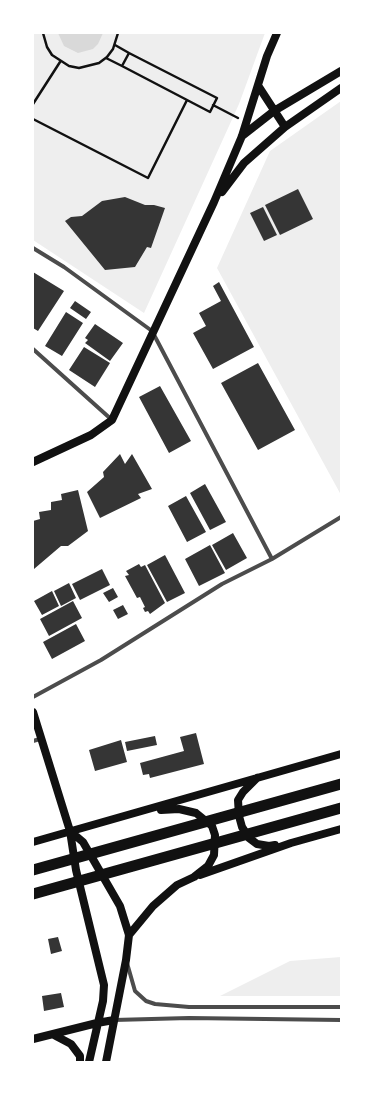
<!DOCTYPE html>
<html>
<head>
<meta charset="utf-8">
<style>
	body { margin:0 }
	#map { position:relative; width:374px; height:1095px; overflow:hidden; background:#fff; font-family:Ubuntu,sans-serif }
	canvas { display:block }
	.frame { position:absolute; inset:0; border:34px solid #fff; pointer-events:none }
</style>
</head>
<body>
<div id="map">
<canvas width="374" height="1095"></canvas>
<div class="frame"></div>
</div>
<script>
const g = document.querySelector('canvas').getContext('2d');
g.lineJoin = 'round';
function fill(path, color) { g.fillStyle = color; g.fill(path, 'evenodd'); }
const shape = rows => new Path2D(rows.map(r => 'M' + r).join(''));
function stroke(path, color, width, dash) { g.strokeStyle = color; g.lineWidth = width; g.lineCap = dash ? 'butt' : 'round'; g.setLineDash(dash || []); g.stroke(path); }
fill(shape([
	[33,33,265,33,239,104,144,313,33,240],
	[341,101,341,495,217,268,270,151],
	[341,957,341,996,220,996,290,961]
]), '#eee');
fill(shape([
	[58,33,103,33,98,44,93,49,78,53,64,46]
]), '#d9d9d9');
fill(shape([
	[298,189,313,219,280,235,265,205],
	[125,197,145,205,154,205,165,208,151,248,147,247,135,267,105,270,65,221,71,217,82,216,102,201],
	[263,207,277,235,264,241,250,213],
	[33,272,64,291,38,331,33,328],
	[219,282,254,347,213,369,193,333,206,326,199,313,221,301,213,286],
	[75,301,91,312,86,319,70,308],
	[66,312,83,323,62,356,45,346],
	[95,324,123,343,110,361,85,343,88,340,85,338],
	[84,347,110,363,95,387,69,370],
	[258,363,295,430,258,450,221,383],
	[160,386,191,441,169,453,139,397],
	[120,454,125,464,132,454,152,489,138,494,141,498,100,518,87,492,104,477,103,472],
	[205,484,226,522,210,530,190,493],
	[78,490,88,531,68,546,61,546,34,569,33,521,40,519,39,512,51,510,51,502,62,500,61,494],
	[186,496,206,532,187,542,168,506],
	[233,533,247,558,226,570,212,545],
	[210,545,225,573,199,586,185,559],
	[165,555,185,593,167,602,147,565],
	[139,564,141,567,145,565,165,603,150,614,148,611,145,612,143,608,145,607,140,597,137,598,125,576,129,575,126,571],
	[102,569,110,585,80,600,72,584],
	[69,583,76,598,61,606,54,591],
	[113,588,118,597,109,602,103,593],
	[52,591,59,606,42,615,34,601],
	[73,601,82,618,49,636,40,619],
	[123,605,128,614,118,619,113,610],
	[76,624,85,641,52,659,43,642],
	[196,733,204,764,150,778,149,774,143,775,140,763,184,751,180,737],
	[155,736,157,745,127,751,125,742],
	[121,740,127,762,95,771,89,750],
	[58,937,62,951,51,954,48,939],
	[61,993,64,1007,44,1011,42,996]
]), '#353535');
stroke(shape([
	[43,33,47,47,52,55,69,66,79,68,99,63,107,57,113,49,118,33],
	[115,45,129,53],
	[129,53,217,98,210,112,122,66,129,53],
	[106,58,122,66],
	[33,104,60,62],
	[213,105,238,118],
	[33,119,148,178,187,100]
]), '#111', 2.5);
stroke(shape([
	[33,248,64,267,152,331,272,559,222,584,101,660,33,697],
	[33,349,112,420],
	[272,559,341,517],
	[33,741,40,739],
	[127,963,135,991,146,1001,155,1004,189,1007,341,1007],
	[114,1020,189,1018,341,1020]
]), '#4c4c4c', 4);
stroke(shape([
	[259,87,285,127],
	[242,136,274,111,341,71],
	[222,192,244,163,285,127,341,88],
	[33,462,91,435,112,420,214,202,242,136,267,56,277,33],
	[33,712,70,831,76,870,104,985,103,1001,89,1062],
	[257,778,243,792,238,800,239,816,242,827,249,838,257,844,269,846,275,845],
	[70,831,83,842,120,906,129,935,126,960,106,1062],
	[33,842,341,754],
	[200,875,291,843,341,829],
	[129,935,153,906,177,885,194,877,208,866,214,855,215,835,212,826,196,813,179,809,161,810],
	[54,1035,71,1044,80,1056,80,1062],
	[33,1039,97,1023,114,1020]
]), '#111', 8);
stroke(shape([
	[33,870,341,784],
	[33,894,341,808]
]), '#111', 11);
</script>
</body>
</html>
